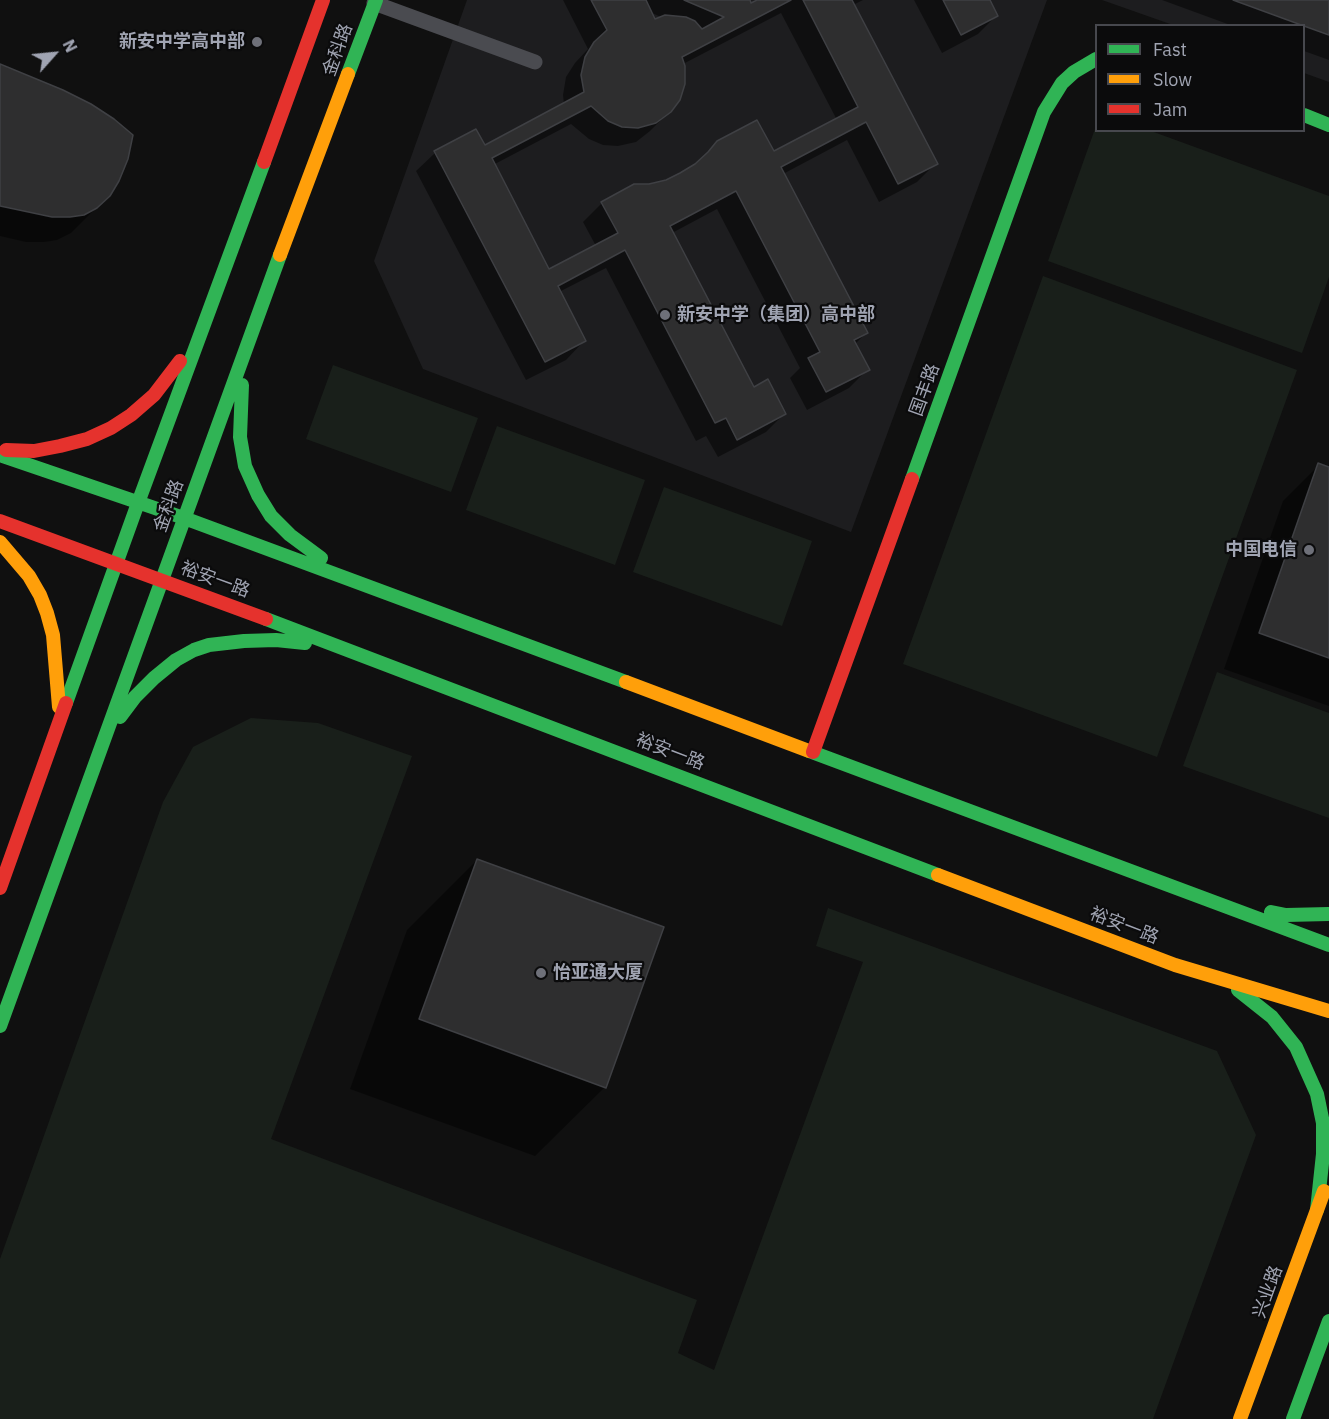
<!DOCTYPE html>
<html>
<head>
<meta charset="utf-8">
<style>
	body { margin:0 }
	#map { position:relative; width:1329px; height:1419px; overflow:hidden; background:#101010; font-family:"IBM Plex Sans",sans-serif }
	canvas { display:block }
	.legend { position:absolute; left:1095px; top:24px; width:210px; height:108px; box-sizing:border-box; background:#0b0b0c; border:2px solid #47484e; margin:0; padding:8px 10px; list-style:none; font-size:18px; color:#a0a4b2 }
	.legend li { display:flex; align-items:center; gap:12px; height:30px }
	.legend b { width:30px; border:2px solid #47484e }
	.north { position:absolute; left:24px; top:24px; width:60px; height:60px; -webkit-text-stroke:4px #0b0b0c; paint-order:stroke; rotate:63deg; font-size:16px; font-weight:700; line-height:24px; text-align:center; color:#a0a4b2 }
	.north::after { content:''; display:block; margin:auto; width:21px; height:27px; background:#a0a4b2; clip-path:polygon(50% 0,100% 100%,50% 72%,0 100%) }
</style>
</head>
<body>
<div id="map">
<canvas width="1329" height="1419"></canvas>
<ul class="legend">
<li><b style="height:8px;background:#30b455"></b>Fast</li>
<li><b style="height:8px;background:#ff9f0a"></b>Slow</li>
<li><b style="height:8px;background:#e5322d"></b>Jam</li>
</ul>
<div class="north">N</div>
</div>
<script>
const g = document.querySelector('canvas').getContext('2d');
g.lineJoin = 'round';
function fill(path, color) { g.fillStyle = color; g.fill(path, 'evenodd'); }
const shape = rows => new Path2D(rows.map(r => 'M' + r).join(''));
function stroke(path, color, width, dash) { g.strokeStyle = color; g.lineWidth = width; g.lineCap = dash ? 'butt' : 'round'; g.setLineDash(dash || []); g.stroke(path); }
function drawText(font, color, halo, rows, align = 'center') {
  g.font = font + ' "IBM Plex Sans","Noto Sans SC",sans-serif'; g.lineWidth = 4.5; g.setLineDash([]); g.textBaseline = 'middle'; g.strokeStyle = halo; g.fillStyle = color; for (const [text, x, y, turn = 0] of rows) {
    g.save(); g.translate(x, y); g.rotate((+turn || 0) * Math.PI / 180); g.textAlign = isNaN(turn) ? turn : align; if (halo) g.strokeText(text, 0, 0); g.fillText(text, 0, 0); g.restore();
  }
}
fill(shape([
	[467,0,1047,0,851,532,423,369,374,261],
	[1102,0,1329,0,1329,82,1304,73,1304,26,1173,25]
]), '#1d1d1f');
fill(shape([
	[1096,126,1096,130,1151,131,1329,196,1329,277,1302,353,1048,261],
	[1043,276,1297,370,1157,757,903,664],
	[333,365,478,418,451,492,306,439],
	[497,426,645,480,615,565,466,510],
	[664,487,812,541,782,626,633,572],
	[1217,672,1329,713,1329,818,1183,766],
	[251,718,318,723,412,756,271,1139,697,1300,678,1353,714,1370,863,962,816,946,828,908,1217,1051,1256,1135,1153,1419,0,1419,0,1259,163,802,193,747]
]), '#191f1a');
fill(shape([
	[563,0,748,0,751,5,761,0,863,0,853,5,936,163,917,182,879,202,847,140,783,174,866,333,855,344,868,369,849,388,807,410,790,378,800,368,717,209,672,233,753,389,785,413,766,432,718,457,706,436,696,441,606,268,559,292,584,341,566,360,526,380,416,171,435,153,484,147,564,104,563,95,566,77,575,63,588,49],
	[650,12,663,18,654,21],
	[781,13,837,120,773,153,718,142,698,162,681,175,666,181,649,185,602,203,583,222,596,246,549,271,493,165,571,124,589,139,603,145,618,146,636,142,650,131,670,111,683,64],
	[914,0,989,0,997,15,978,34,942,53],
	[1162,0,1329,0,1329,60,1304,51,1304,26,1233,26],
	[0,66,109,195,71,233,57,240,44,242,26,242,0,236],
	[1319,465,1329,469,1329,706,1224,669,1283,501],
	[477,860,605,1087,535,1156,350,1089,407,930]
]), '#0007');
const building = shape([
	[591,0,646,0,655,19,665,15,686,17,695,21,702,29,724,17,684,0,750,0,751,3,757,0,791,0,682,57,685,66,685,84,680,100,671,112,656,123,638,128,622,127,608,121,591,106,492,158,549,269,618,233,601,202,634,184,649,184,666,180,680,173,695,164,708,152,717,141,757,120,774,151,858,107,803,0,852,0,938,164,898,184,866,122,781,167,868,333,854,340,870,370,826,392,808,358,820,352,736,191,670,226,754,387,768,379,786,414,737,440,726,418,715,423,625,250,558,286,586,341,545,362,434,151,476,129,485,145,584,92,581,75,585,57,594,42,607,30,591,0],
	[943,0,990,0,998,16,961,35,943,0],
	[1233,0,1329,0,1329,35,1304,26,1233,0],
	[0,64,63,90,91,104,114,119,133,135,128,159,119,181,110,196,97,208,84,215,70,217,52,217,0,206,0,64],
	[1318,463,1329,467,1329,658,1259,633,1318,463],
	[477,859,664,927,606,1088,419,1019,477,859]
]);
fill(building, '#2e2e2f');
stroke(building, '#3f4044', 1.5);
stroke(shape([
	[374,3,535,62]
]), '#4a4b50', 15);
stroke(shape([
	[348,74,376,0],
	[1304,115,1329,125],
	[242,385,240,437,245,466,258,495,271,516,290,535,321,558],
	[0,455,184,518,626,682],
	[912,479,1044,112,1062,83,1074,72,1096,59],
	[266,619,938,875],
	[66,703,138,503,264,162],
	[120,717,135,697,154,678,176,660,194,650,209,645,244,641,276,640,305,643],
	[809,751,1329,945],
	[1271,912,1286,915,1329,914],
	[1238,990,1272,1017,1296,1047,1317,1094,1323,1123,1323,1154,1317,1210],
	[0,1026,280,255],
	[1293,1419,1329,1321]
]), '#30b455', 14);
stroke(shape([
	[280,255,348,74],
	[0,542,29,576,40,595,47,613,53,635,59,707],
	[626,682,809,751],
	[938,875,1175,965,1329,1011],
	[1240,1419,1324,1191]
]), '#ff9f0a', 14);
stroke(shape([
	[264,162,323,0],
	[6,450,34,451,60,446,87,439,111,428,131,415,154,395,180,361],
	[0,521,266,619],
	[813,752,912,479],
	[0,888,66,703]
]), '#e5322d', 14);
for (const [x, y, r, color] of [
	[257,42,6,"#6e7079"],
	[665,315,6,"#6e7079"],
	[1309,550,6,"#6e7079"],
	[541,973,6,"#6e7079"]
]) { const dot = new Path2D(); dot.arc(x, y, r, 0, 2 * Math.PI); g.fillStyle = color; g.fill(dot); stroke(dot, '#0b0b0c', 2); }
drawText('bold 18px', '#a0a4b2', '#0b0b0c', [
	["新安中学高中部",245,42],
	["新安中学（集团）高中部",677,315,"left"],
	["中国电信",1297,550],
	["怡亚通大厦",553,973,"left"]
], 'right');
drawText('18px', '#a0a4b2', '#0b0b0c', [
	["金科路",338,50,-70],
	["国丰路",925,390,-70],
	["金科路",169,506,-70],
	["裕安一路",215,580,20],
	["裕安一路",670,752,21],
	["裕安一路",1124,926,21],
	["兴业路",1268,1292,-70]
]);
</script>
</body>
</html>
